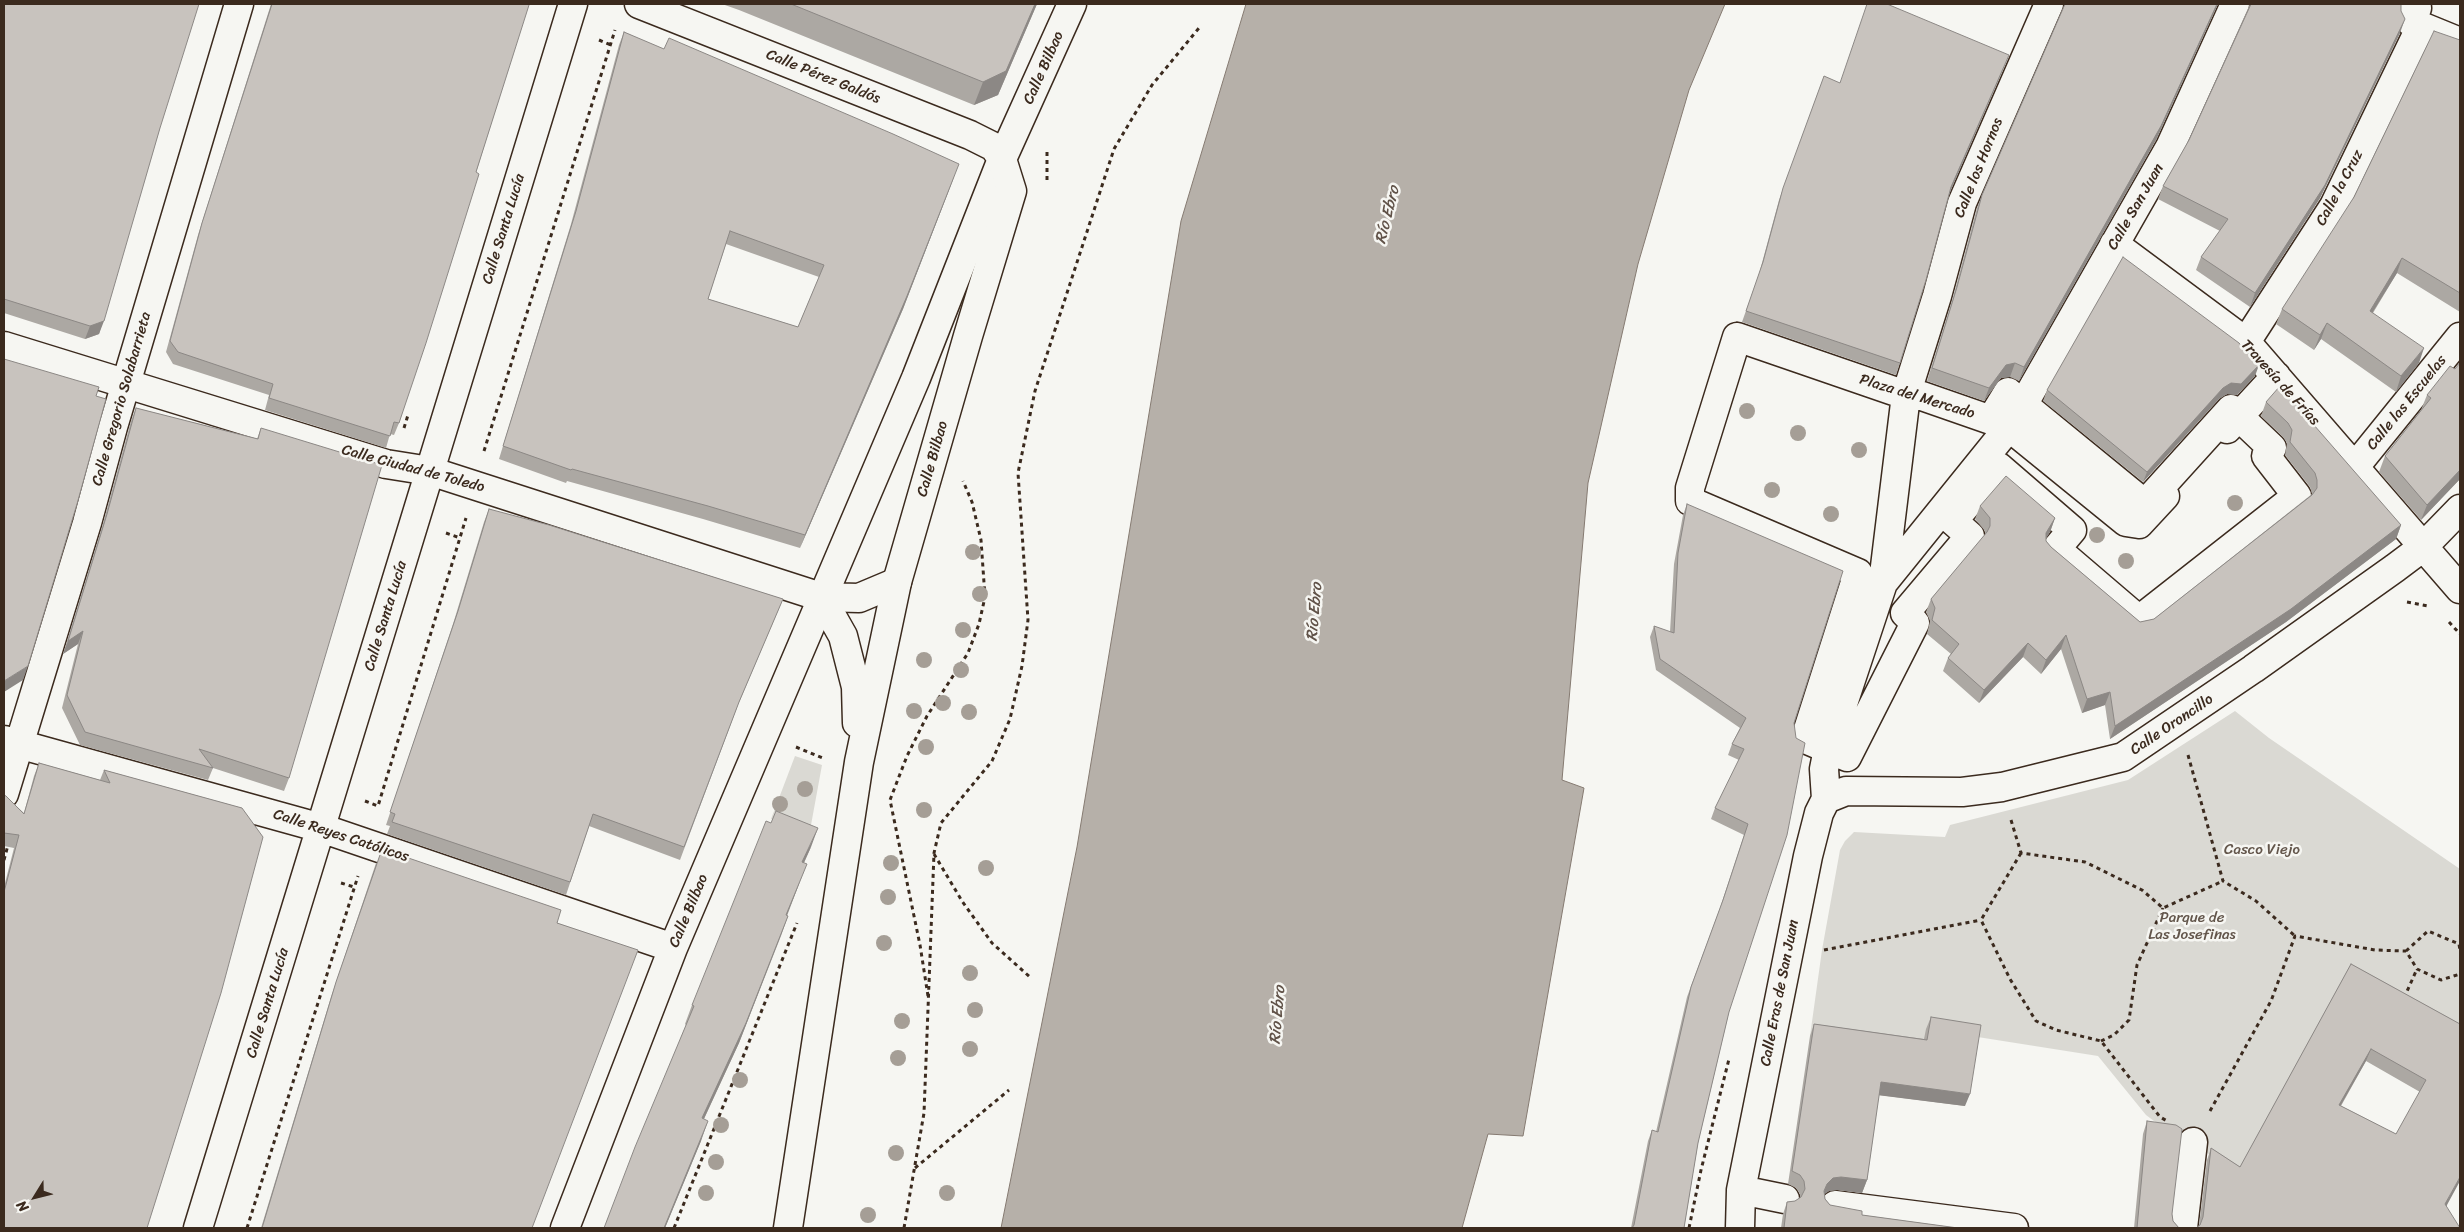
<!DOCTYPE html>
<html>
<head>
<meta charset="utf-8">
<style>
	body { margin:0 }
	#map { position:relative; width:2464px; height:1232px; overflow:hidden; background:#f6f6f2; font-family:Sriracha,sans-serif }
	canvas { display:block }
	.frame { position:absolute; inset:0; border:5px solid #3b2a1e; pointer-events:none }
	.north { position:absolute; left:10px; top:1172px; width:50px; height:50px; -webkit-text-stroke:4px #f6f6f2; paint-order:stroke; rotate:234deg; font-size:14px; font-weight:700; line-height:20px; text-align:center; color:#3b2a1e }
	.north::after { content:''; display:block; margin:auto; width:18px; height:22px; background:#3b2a1e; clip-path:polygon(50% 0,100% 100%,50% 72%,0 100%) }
</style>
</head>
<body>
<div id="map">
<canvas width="2464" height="1232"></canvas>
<div class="frame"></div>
<div class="north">N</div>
</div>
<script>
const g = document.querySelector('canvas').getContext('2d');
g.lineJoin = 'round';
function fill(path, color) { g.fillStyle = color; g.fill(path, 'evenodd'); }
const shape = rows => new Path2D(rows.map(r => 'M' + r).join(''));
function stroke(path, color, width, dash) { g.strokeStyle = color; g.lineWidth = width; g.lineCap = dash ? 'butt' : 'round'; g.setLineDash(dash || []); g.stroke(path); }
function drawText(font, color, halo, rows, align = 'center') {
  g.font = font + ' Sriracha,sans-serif'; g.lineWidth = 5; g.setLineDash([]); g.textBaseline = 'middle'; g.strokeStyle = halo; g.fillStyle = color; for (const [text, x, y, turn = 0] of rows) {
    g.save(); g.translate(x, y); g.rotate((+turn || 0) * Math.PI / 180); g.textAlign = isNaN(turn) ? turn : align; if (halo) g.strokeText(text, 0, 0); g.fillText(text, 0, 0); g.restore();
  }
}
fill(shape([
	[2235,711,2269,738,2460,869,2460,1039,2400,1005,2236,1174,2203,1150,2178,1139,2146,1115,2098,1056,1927,1029,1922,1052,1810,1036,1822,950,1840,850,1845,841,1854,832,1945,837,1950,825,2128,780],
	[795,756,822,765,811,825,806,832,771,819]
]), '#dad9d3');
const water = shape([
	[1246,4,1725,4,1689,90,1638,264,1588,483,1562,780,1584,788,1523,1136,1488,1134,1462,1228,1001,1228,1077,847,1181,221,1246,4]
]);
fill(water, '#b6b0a9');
stroke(water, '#857a71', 1);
const street = shape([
	[2406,4,2417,8,2411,22,2460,42],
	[2114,244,2246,342,2460,589],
	[1737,337,1891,390,1906,395,1922,396,1991,420,2008,392,2145,504,2231,409,2272,448,2266,456,2297,496,2139,620,2056,549,2072,530,1999,467,1953,521,1970,536,1905,613,1915,623,1847,757,1805,739,1858,573,1690,501,1690,488,1737,337],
	[2246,342,2334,206,2421,26],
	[2015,419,2170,147,2235,4],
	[2227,429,2276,376],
	[2354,468,2460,337],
	[1883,583,2009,427,2126,522,2139,524,2165,496],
	[821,597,859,598,897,582],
	[4,740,321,828,673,948],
	[4,794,87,523,113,427,239,4],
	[1826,799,1824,769,1828,749,1883,583,1906,395,1937,296,1962,203,2049,4],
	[1741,1190,1785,1199],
	[1835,1205,2014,1228],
	[198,1228,573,4],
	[565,1228,673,948,916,378,1002,159,994,147,970,135,639,4],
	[1740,1228,1741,1190,1808,856,1819,813,1826,799,1846,791,1962,792,2002,787,2123,757,2253,669,2395,568,2423,547,2460,509],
	[2183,1228,2193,1142]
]);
const secondary = shape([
	[4,346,386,464,430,471,821,597,843,636,856,687,857,723],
	[788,1228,859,762,897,582,968,336,1012,191,1002,159,1072,4]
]);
stroke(street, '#3b2a1e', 31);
stroke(secondary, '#3b2a1e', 31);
stroke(shape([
	[599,40,611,45],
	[1047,180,1047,149],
	[404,428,408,415],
	[484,451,615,30],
	[446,533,460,538],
	[2407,602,2428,606],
	[2449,622,2460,634],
	[796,747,825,759],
	[2188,755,2223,881,2256,901,2295,936],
	[365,801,378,806,466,518],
	[2011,820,2021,853,2085,862,2142,890,2163,908,2223,881],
	[2021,853,1981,920,2010,979,2036,1021,2056,1030,2101,1041,2160,1117,2167,1121],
	[934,854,962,901,992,943,1031,978],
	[4,860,8,845],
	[341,883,354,887],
	[1824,950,1981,920],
	[2406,951,2428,931,2459,944,2460,951],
	[928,996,920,945,890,800,907,756,927,716,968,653,979,624,985,597,981,540,972,502,963,481],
	[2404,998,2417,969],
	[2101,1041,2114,1035,2129,1020,2137,965,2163,908],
	[2210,1111,2271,1001,2295,936,2375,950,2406,951,2417,969,2441,980,2460,974],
	[915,1168,1009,1090],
	[247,1228,358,876],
	[674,1228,797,923],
	[904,1228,924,1113,934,853,941,823,992,761,1010,719,1022,666,1028,620,1018,473,1035,391,1114,149,1152,85,1199,28],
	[1689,1228,1701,1170,1729,1059]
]), '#3b2a1e', 3, [4, 4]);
stroke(street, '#f6f6f2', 28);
stroke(secondary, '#f6f6f2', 28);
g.fillStyle = '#a59e96';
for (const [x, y] of [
	[1747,411],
	[1798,433],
	[1859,450],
	[1772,490],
	[2235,503],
	[1831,514],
	[2097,535],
	[973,552],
	[2126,561],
	[980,594],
	[963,630],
	[924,660],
	[961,670],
	[943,703],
	[914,711],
	[969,712],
	[926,747],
	[805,789],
	[780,804],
	[924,810],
	[891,863],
	[986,868],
	[888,897],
	[884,943],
	[970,973],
	[975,1010],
	[902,1021],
	[970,1049],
	[898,1058],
	[740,1080],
	[721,1125],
	[896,1153],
	[716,1162],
	[706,1193],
	[947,1193],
	[868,1215]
]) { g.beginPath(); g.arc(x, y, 8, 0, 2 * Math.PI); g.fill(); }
fill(shape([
	[4,4,160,128,99,334,85,339,4,313],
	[271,4,528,4,399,423,394,435,390,434,386,448,265,410,269,395,173,364,166,352,198,235],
	[722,4,1037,4,998,95,974,105,739,10],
	[2064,4,2218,4,2156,140,2019,381,2010,377,2001,378,1984,401,1927,381,1952,301,1977,208,1982,195,2064,7],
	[2250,4,2401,4,2400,33,2320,198,2250,307,2196,270,2201,257,2220,231,2158,199,2163,186,2189,140],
	[624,32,954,177,903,309,800,548,703,519,567,481,566,483,499,459,571,224,619,45],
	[726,244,819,277,798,327,708,299],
	[2460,40,2460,312,2397,273,2373,313,2419,363,2396,392,2321,339,2314,350,2276,324,2282,309],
	[2004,67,1950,192,1900,363,1896,375,1742,322,1759,274,1779,200,1824,76,1839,83],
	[2455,369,2460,479,2421,520,2379,472,2385,456,2421,410,2427,395],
	[2255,376,2237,395,2227,394,2219,399,2143,482,2043,401,2047,390],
	[2266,402,2401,525,2396,539,2286,622,2110,739,2105,705,2082,713,2061,649,2041,674,2023,657,1979,703,1943,671,1948,658,1951,654,1927,634,1930,621,1926,612,1931,599,1985,535,1985,531,1975,519,1980,506,2055,518,2050,532,2046,538,2046,541,2051,547,2140,622,2154,619,2312,494,2310,487,2285,455,2287,443,2283,437,2261,416],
	[136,408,257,439,261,428,289,778,284,791,213,768,208,780,80,745,62,708,78,644,63,654,102,527,131,421],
	[1687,504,1794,723,1729,1012,1698,1143,1684,1228,1631,1228,1648,1141,1652,1130,1656,1132,1687,997,1720,908,1744,835,1711,819,1715,808,1739,760,1728,755,1732,744,1740,728,1656,670,1650,637,1654,626,1670,632,1674,564,1683,515],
	[489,509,783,599,734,714,680,860,589,826,566,895,387,834,390,826,386,825,453,624,484,522],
	[39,763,100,780,104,770,242,808,4,1228,4,887,14,848,4,846,4,795,24,813,34,776],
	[811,847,804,863,799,884,787,916,788,916,781,936,739,1043,704,1119,701,1141,665,1228,604,1228,686,1025,685,1024,692,1005],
	[376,863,557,923,532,1228,261,1228,331,997],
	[2351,964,2460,1024,2447,1206,2199,1226,2207,1160,2211,1148,2240,1167],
	[2366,1061,2420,1092,2396,1134,2341,1106],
	[1931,1017,1965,1106,1879,1095,1867,1180,1862,1193,1837,1190,1829,1191,1824,1194,1825,1199,1830,1205,1862,1215,1958,1228,1781,1228,1783,1214,1787,1202,1795,1201,1800,1198,1800,1194,1796,1188,1788,1184,1810,1036,1814,1024,1924,1039,1926,1029],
	[2147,1121,2172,1214,2173,1221,2179,1228,2134,1228,2143,1134]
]), '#aca8a3');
fill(shape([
	[1035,4,1037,4,998,95,974,105,983,82],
	[2217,4,2218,4,2156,140,2019,381,2024,367],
	[2405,19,2400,33,2320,198,2250,307,2255,293],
	[2009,55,2004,67,1947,199,1951,187],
	[954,177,903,309,800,548,805,535],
	[2402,258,2397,273,2364,326,2370,311],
	[104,321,99,334,85,339,90,326],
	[2327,323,2321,339,2314,350,2320,335],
	[2424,348,2419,363,2396,392,2401,376],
	[2015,363,2010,377,2001,378,1984,401,1989,388,2006,365],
	[2259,365,2255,376,2237,395,2227,394,2219,399,2143,482,2147,472,2223,388],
	[2460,470,2460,479,2421,520,2427,505],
	[2055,518,2050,532,2041,547,2046,533],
	[2401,525,2396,539,2286,622,2110,739,2115,726],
	[783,599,734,714,680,860,739,702],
	[83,631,78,644,63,654,68,641],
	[2066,635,2061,649,2041,674,2046,660],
	[2028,643,2023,657,1979,703,1984,690],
	[28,666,23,680,4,692,4,681],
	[2110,692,2105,705,2082,713,2087,699],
	[818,828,811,847,795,882,802,862],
	[807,864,799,884,779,935,786,915],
	[788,916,739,1043,695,1138,702,1118],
	[2371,1049,2366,1061,2334,1117,2339,1105],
	[1881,1082,1970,1094,1965,1106,1877,1095],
	[708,1121,701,1141,665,1228,664,1228],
	[1841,1177,1867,1180,1862,1193,1837,1190,1829,1191,1822,1196,1827,1184,1833,1178],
	[2460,1177,2460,1181,2441,1216,2445,1204]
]), '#8c8885');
const building = shape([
	[4,4,199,4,160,128,104,321,90,326,4,299,4,4],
	[272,4,528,4,529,5,476,172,479,174,426,343,399,423,394,422,390,436,269,398,273,384,178,352,170,341,202,223,272,4],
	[791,4,1035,4,1006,71,983,82,791,4],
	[1867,4,1887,4,2009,55,1951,187,1926,280,1900,363,1746,311,1763,262,1783,188,1824,76,1840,83,1867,4],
	[2065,4,2217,4,2161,126,2024,367,2015,363,2006,365,1989,388,1932,368,1957,287,1982,195,2065,4],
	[2251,4,2401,4,2401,11,2405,19,2325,185,2255,293,2201,257,2228,219,2163,186,2189,140,2251,4],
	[2434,31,2460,40,2460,293,2402,258,2370,311,2424,348,2401,376,2327,323,2320,335,2282,309,2354,197,2434,31],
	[624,32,664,49,669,38,893,134,959,164,907,296,805,535,708,506,572,469,571,470,503,446,576,211,624,32],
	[730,231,824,265,798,327,708,299,730,231],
	[2123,257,2239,343,2259,365,2241,384,2231,383,2223,388,2147,472,2047,390,2123,257],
	[4,359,99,387,96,396,106,399,77,504,28,666,4,681,4,359],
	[2460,363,2460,470,2427,505,2385,456,2431,398,2427,395,2450,366,2455,369,2460,363],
	[2280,386,2401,525,2291,609,2115,726,2110,692,2087,699,2066,635,2046,660,2028,643,1984,690,1948,658,1959,644,1932,620,1935,608,1931,599,1987,532,1990,526,1990,518,1980,506,2006,476,2055,518,2046,533,2046,541,2051,547,2140,622,2154,619,2312,495,2317,488,2317,480,2315,473,2290,442,2292,430,2288,423,2266,402,2280,386],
	[136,408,258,439,261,428,382,465,289,778,199,749,213,768,85,732,67,695,83,631,68,641,107,514,136,408],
	[1687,504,1843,571,1794,723,1796,738,1805,743,1787,835,1729,1012,1698,1143,1684,1228,1632,1228,1634,1225,1652,1130,1658,1132,1691,987,1723,900,1748,824,1715,808,1744,749,1732,744,1746,718,1660,659,1654,626,1674,633,1678,553,1687,504],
	[489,509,549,525,783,599,739,702,684,847,593,814,570,882,392,822,395,814,390,812,458,611,489,509],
	[39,763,110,783,104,770,242,808,263,837,221,993,147,1228,4,1228,4,892,19,835,4,833,4,795,6,796,24,814,39,763],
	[776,811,818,828,802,862,807,864,786,915,788,916,746,1023,702,1118,708,1121,664,1228,604,1228,635,1147,694,1006,692,1005,766,821,771,823,776,811],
	[382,849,561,910,557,923,638,950,532,1228,262,1228,336,982,382,849],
	[2351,964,2460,1024,2460,1177,2445,1204,2460,1228,2196,1228,2200,1225,2203,1217,2211,1148,2240,1167,2351,964],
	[2371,1049,2426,1080,2396,1134,2339,1105,2371,1049],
	[1931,1017,1981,1025,1970,1094,1881,1082,1867,1180,1841,1177,1833,1178,1827,1184,1824,1191,1825,1199,1830,1205,1862,1211,1862,1215,1958,1228,1784,1228,1787,1202,1795,1201,1801,1197,1805,1189,1804,1181,1800,1175,1792,1171,1814,1024,1927,1040,1931,1017],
	[2147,1121,2176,1125,2182,1129,2172,1214,2173,1221,2179,1228,2137,1228,2147,1121]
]);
fill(building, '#c8c3be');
stroke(building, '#8c8885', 1);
drawText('15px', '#3b2a1e', '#f6f6f2', [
	["Calle Bilbao",1044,68,-66],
	["Calle Pérez Galdós",823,77,22],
	["Calle los Hornos",1979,168,-68],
	["Calle la Cruz",2340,188,-62],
	["Calle San Juan",2136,207,-60],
	["Calle Santa Lucía",504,229,-73],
	["Travesía de Frías",2280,383,48],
	["Plaza del Mercado",1917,397,17],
	["Calle Gregorio Solabarrieta",122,399,-74],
	["Calle las Escuelas",2407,403,-51],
	["Calle Bilbao",933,459,-74],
	["Calle Ciudad de Toledo",413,469,15],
	["Calle Santa Lucía",386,616,-73],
	["Calle Oroncillo",2172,725,-34],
	["Calle Reyes Católicos",341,836,18],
	["Calle Bilbao",689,911,-67],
	["Calle Eras de San Juan",1780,993,-79],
	["Calle Santa Lucía",268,1003,-73]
]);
drawText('15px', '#63564b', '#f6f6f2', [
	["Casco Viejo",2262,850],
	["Parque de",2192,918],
	["Las Josefinas",2192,935]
]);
drawText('italic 16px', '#605248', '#f6f6f2', [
	["Río Ebro",1388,215,-76],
	["Río Ebro",1315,612,-85],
	["Río Ebro",1278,1015,-85]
]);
</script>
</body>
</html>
